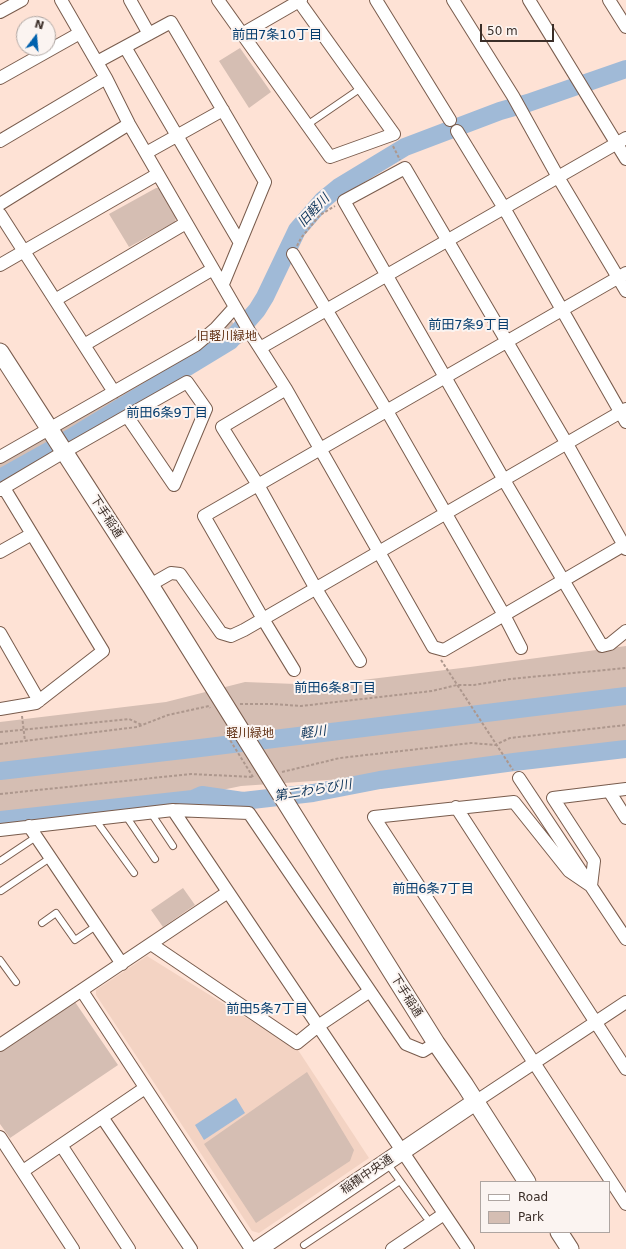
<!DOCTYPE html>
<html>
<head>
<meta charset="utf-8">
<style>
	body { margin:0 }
	#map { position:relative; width:626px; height:1249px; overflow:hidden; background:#fee2d5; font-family:"DejaVu Sans",sans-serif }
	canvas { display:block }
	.legend { position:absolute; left:480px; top:1181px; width:130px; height:52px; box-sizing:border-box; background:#fbf4f1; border:1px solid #aea5a1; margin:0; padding:5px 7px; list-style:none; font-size:12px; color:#3b2e28 }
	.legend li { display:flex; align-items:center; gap:8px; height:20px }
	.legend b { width:20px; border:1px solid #aea5a1 }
	.north { position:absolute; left:16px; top:16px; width:40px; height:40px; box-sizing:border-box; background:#fbf4f1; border:1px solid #aea5a1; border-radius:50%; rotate:16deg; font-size:11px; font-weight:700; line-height:16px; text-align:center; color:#3b2e28 }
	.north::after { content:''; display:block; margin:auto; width:14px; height:18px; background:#0061ae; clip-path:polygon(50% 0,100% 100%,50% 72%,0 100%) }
	.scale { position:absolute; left:480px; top:24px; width:74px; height:18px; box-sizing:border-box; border:2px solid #3b2e28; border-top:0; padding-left:5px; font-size:12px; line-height:14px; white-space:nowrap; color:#3b2e28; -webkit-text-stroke:3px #fbf4f1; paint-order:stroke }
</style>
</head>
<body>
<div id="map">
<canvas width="626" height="1249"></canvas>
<ul class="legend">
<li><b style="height:5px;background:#fff"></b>Road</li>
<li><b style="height:11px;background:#d5beb3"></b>Park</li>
</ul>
<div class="north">N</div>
<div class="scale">50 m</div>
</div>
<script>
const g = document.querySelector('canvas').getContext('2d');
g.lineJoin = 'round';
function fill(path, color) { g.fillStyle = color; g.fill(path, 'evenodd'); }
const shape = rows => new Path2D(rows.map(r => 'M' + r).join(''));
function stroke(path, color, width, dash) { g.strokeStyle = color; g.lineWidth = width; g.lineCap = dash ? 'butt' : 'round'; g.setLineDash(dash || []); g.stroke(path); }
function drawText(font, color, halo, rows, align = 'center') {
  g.font = font + ' "DejaVu Sans","Noto Sans JP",sans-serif'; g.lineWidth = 4; g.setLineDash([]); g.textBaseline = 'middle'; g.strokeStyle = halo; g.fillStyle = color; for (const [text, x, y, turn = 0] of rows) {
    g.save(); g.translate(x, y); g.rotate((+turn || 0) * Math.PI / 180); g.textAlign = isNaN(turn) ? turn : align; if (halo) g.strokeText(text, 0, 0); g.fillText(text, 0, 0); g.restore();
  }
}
fill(shape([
	[147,956,298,1050,369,1158,259,1233,252,1231,96,995,96,990]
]), '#f3d3c3');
fill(shape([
	[240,48,271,92,249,108,219,61],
	[156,188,161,188,176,218,175,222,129,247,109,214],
	[229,317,245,341,0,485,0,460,115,394],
	[626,646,626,746,342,779,241,786,164,802,0,820,0,722,166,702,245,682,321,685,470,667],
	[183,888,195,905,163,927,151,910],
	[75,1002,118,1065,10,1138,0,1124,0,1052],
	[307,1072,354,1150,350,1161,256,1223,204,1144]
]), '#d5beb3');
fill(shape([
	[236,1098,245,1113,204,1140,195,1125]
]), '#a0bad7');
stroke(shape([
	[67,440,230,341,257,310,265,297,297,230,323,200,339,187,405,147,500,111,528,103,626,69],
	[0,478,52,449],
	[0,771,192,749,626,696],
	[0,820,193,799,202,795,243,801,313,793,380,780,514,762,626,749]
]), '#a0bad7', 18);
const lane = shape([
	[307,125,361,88],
	[151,813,173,846],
	[126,816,155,859],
	[95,819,134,873],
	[0,861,36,837],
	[1,891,50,858],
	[42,923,56,913,75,940,96,926],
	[0,960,16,982],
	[400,1181,426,1217],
	[304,1245,400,1181,387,1163]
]);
const street = shape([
	[61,0,106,78,129,124,249,331,286,389,433,647,444,650,624,545],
	[130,0,149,34],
	[218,0,330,157,394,134,298,0],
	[376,0,450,120],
	[453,0,513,96,558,177,626,291],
	[529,0,626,159],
	[609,0,626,27],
	[0,12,22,0],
	[242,34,301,0],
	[125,47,240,243],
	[97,62,171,22,265,182,223,284],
	[0,78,80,33],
	[457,131,504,208,626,422],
	[0,141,106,78],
	[146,153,223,110],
	[0,204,129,124],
	[0,214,114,392],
	[293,254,387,411,504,615,521,648],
	[0,265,158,174],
	[55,300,186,223],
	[84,345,213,269],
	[260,348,626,138],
	[286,389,222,427,258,485,316,589,360,661],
	[0,457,196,345,216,328,235,307],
	[0,490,64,452,127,416,187,382,206,409,174,485,127,416],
	[626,549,567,444,405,168,344,201,504,480,602,646,610,644,626,631],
	[0,552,32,534],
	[150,585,171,573,180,574,221,633,231,636,244,630,626,409],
	[0,633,39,701],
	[294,670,263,619,204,516,626,273],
	[0,709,36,703,103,651,4,488],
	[519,778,626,939],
	[626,789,553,798,594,861,591,886,569,871,514,802,374,817,626,1204],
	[609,791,626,818],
	[456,807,626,1069],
	[173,810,468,1249],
	[29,826,122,964],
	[0,830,173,810,249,813,406,1044,423,1051,436,1043],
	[151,944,297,1043,318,1026,370,991],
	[82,991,251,1249],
	[0,1045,228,892],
	[475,1102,626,1002],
	[102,1117,191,1249],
	[0,1137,73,1249],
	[61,1145,129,1249],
	[23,1171,145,1088],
	[392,1249,444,1214]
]);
const secondary = shape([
	[0,352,150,585,436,1043,465,1085,527,1182],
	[559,1232,570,1249],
	[258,1249,475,1102]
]);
stroke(lane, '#795c4d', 8);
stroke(street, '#795c4d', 14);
stroke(secondary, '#795c4d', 19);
stroke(shape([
	[393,146,400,160],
	[297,246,301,238,320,215,335,206],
	[441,660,513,770],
	[240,704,273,704,301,706,432,691,457,685,474,685,510,679,626,668],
	[22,716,25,741],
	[0,732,129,719,142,725],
	[225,732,253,777],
	[0,744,137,727,168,715,209,706,210,708],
	[282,772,340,758,471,743,495,745,510,738,626,725],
	[0,794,191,774,252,777]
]), '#ad978d', 2, [3, 2]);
stroke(lane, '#fff', 6);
stroke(street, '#fff', 12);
stroke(secondary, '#fff', 17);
drawText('12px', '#623216', '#fbf4f1', [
	["旧軽川緑地",227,337],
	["軽川緑地",250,734]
]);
drawText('12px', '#3b2e28', '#fbf4f1', [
	["下手稲通",106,517,57],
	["下手稲通",406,996,58],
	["稲積中央通",367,1175,-34]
]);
drawText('13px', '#063d6e', '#fbf4f1', [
	["前田7条10丁目",277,36],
	["前田7条9丁目",469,326],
	["前田6条9丁目",167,414],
	["前田6条8丁目",335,689],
	["前田6条7丁目",433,890],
	["前田5条7丁目",267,1010]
]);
drawText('italic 13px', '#0e355b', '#fbf4f1', [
	["旧軽川",314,211,-47],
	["軽川",313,733,-7],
	["第二わらび川",313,791,-9]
]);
</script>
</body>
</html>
